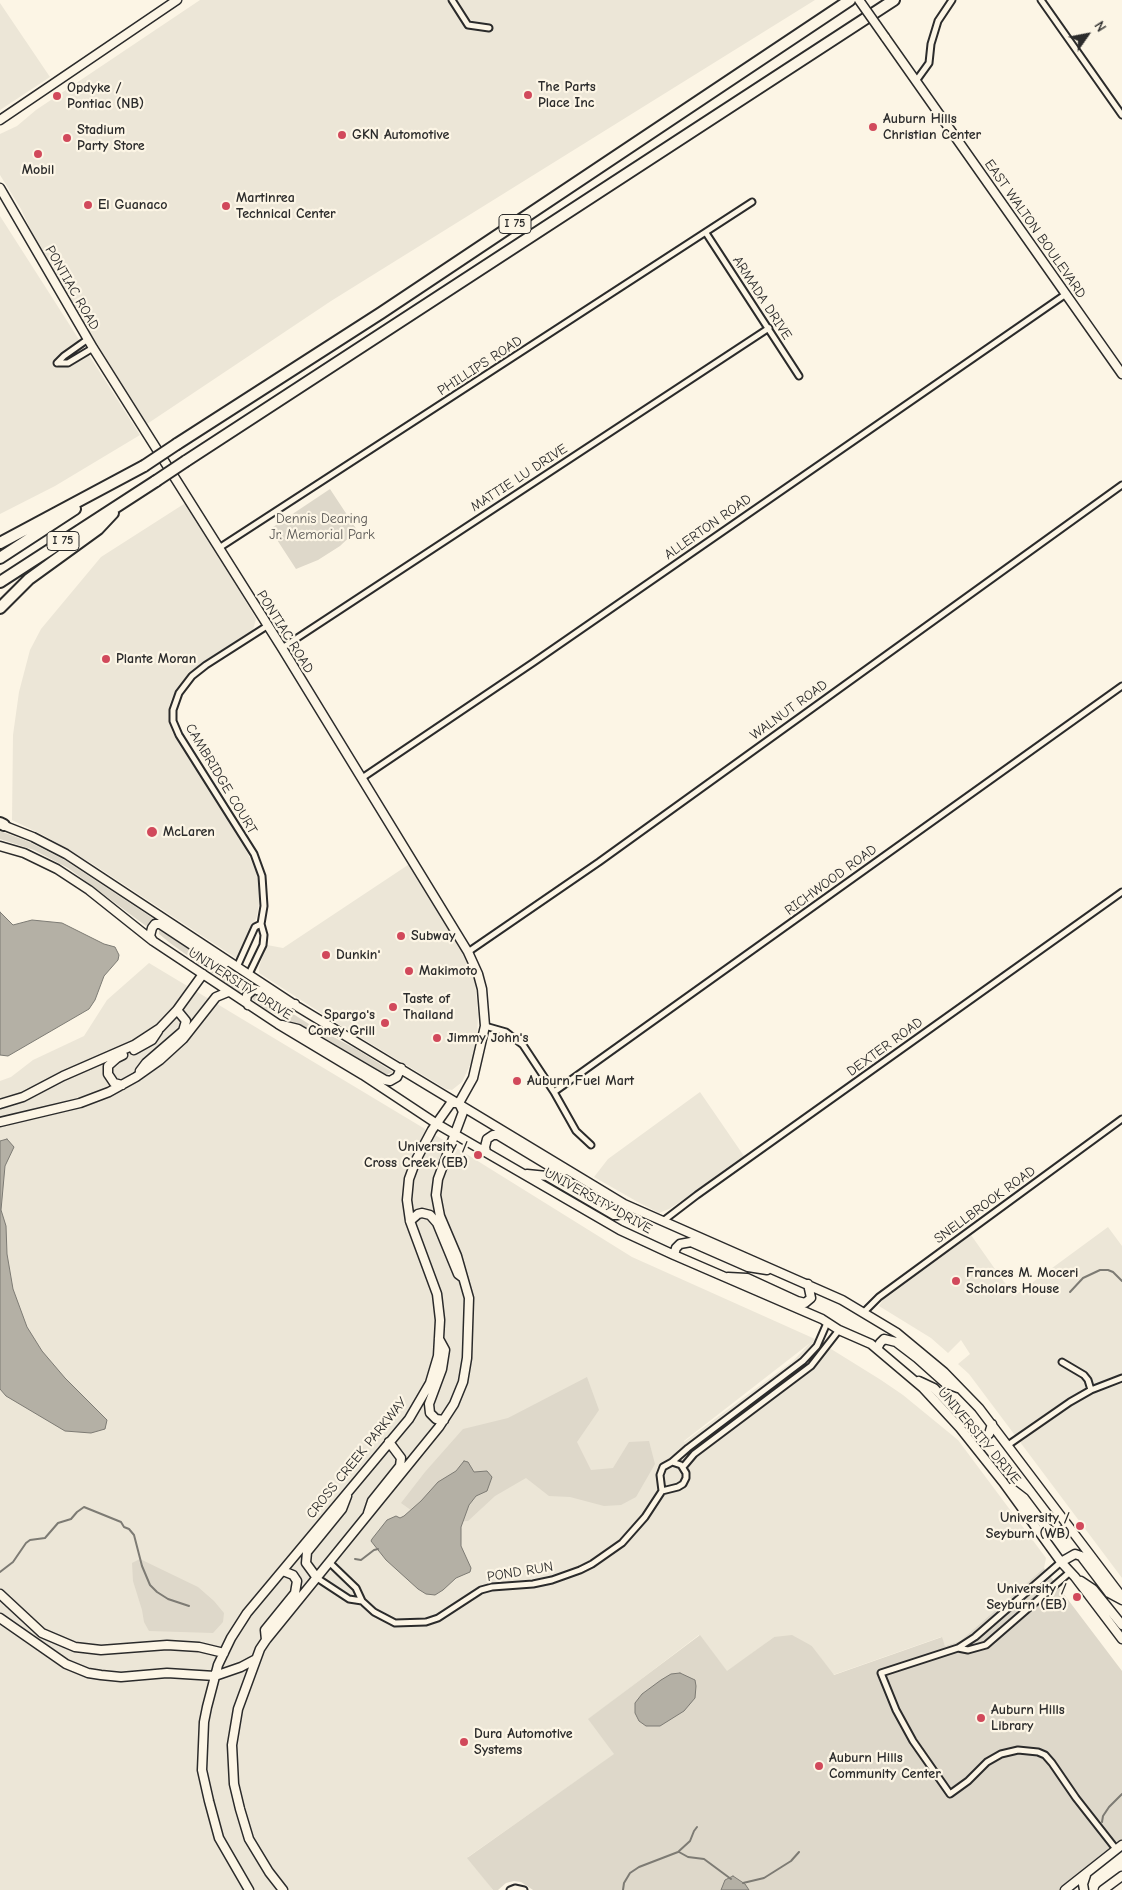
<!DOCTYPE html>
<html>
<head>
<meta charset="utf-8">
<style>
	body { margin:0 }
	#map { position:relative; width:1122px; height:1890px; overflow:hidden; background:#fcf5e5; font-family:"Comic Neue",sans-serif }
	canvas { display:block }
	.north { position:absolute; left:1062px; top:10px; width:50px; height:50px; -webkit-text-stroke:4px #fcf5e5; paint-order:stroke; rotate:57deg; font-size:14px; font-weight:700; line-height:20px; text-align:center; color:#2b2b2b }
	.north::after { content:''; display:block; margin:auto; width:18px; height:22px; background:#2b2b2b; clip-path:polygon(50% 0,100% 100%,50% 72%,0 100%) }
</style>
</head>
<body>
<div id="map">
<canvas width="1122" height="1890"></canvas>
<div class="north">N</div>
</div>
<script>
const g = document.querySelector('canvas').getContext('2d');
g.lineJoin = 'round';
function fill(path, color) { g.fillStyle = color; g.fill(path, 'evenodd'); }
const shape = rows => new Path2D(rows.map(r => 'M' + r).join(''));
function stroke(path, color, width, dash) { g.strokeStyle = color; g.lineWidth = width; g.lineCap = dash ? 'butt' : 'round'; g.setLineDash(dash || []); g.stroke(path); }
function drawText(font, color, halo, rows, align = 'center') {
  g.font = font + ' "Comic Neue",sans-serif'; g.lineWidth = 4.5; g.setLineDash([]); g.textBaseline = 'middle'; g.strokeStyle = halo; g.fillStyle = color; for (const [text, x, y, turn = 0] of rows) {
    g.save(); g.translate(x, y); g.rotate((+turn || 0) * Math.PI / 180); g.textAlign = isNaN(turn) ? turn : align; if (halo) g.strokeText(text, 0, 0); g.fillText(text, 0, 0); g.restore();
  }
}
fill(shape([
	[200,0,815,0,331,301,147,424,44,259,21,209,0,175,0,134,17,126,36,110],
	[0,3,50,77,0,110],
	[0,216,140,435,55,486,0,514],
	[187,502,256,619,253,630,200,664,188,675,172,698,169,706,169,716,172,731,246,850,260,880,261,890,257,916,243,952,236,958,91,863,45,836,12,820,13,735,19,692,30,650,41,629,101,557],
	[411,863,466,956,475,981,478,1015,477,1037,472,1061,462,1082,452,1090,446,1089,343,1027,259,973,259,967,267,945,283,948],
	[149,963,460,1150,632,1257,815,1339,881,1380,903,1395,958,1440,1046,1558,1044,1568,960,1641,945,1646,941,1637,833,1675,812,1646,774,1637,727,1672,699,1635,589,1719,615,1754,468,1857,493,1890,0,1890,0,1081,11,1077,33,1060,84,1036,107,1000],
	[810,1343,793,1361,684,1442,684,1441],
	[700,1092,746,1159,669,1209,659,1213,636,1201,594,1177,608,1159],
	[1108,1227,1122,1246,1122,1578,969,1374,958,1364,970,1354,961,1340,948,1353,931,1338,879,1306,883,1300,971,1235,1014,1296]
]), '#ece6d7');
fill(shape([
	[330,489,357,530,340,546,318,560,296,569,270,529],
	[0,831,27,841,63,859,154,919,146,926,68,868,34,850,0,839],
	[159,930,165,930,215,964,251,984,240,993,170,943,159,934],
	[255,993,260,993,309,1024,356,1049,393,1072,388,1074,385,1074,318,1034,267,1010,252,999,253,995],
	[587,1377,599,1410,577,1442,591,1470,613,1468,629,1442,649,1441,655,1464,636,1497,621,1505,604,1506,570,1497,549,1496,526,1478,495,1496,468,1521,429,1523,401,1503,425,1472,463,1429,508,1418],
	[140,1559,198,1587,214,1601,224,1613,223,1622,213,1633,149,1631,144,1622,142,1610,133,1581,132,1563],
	[1044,1568,1122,1671,1122,1844,1061,1890,533,1890,521,1882,514,1881,506,1883,498,1890,493,1890,467,1858,614,1754,588,1719,700,1635,727,1671,774,1637,792,1635,812,1646,834,1675,942,1637,945,1646,960,1641]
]), '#ded8ca');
const water = shape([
	[0,912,13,925,32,920,62,923,104,944,115,947,119,955,118,960,104,976,95,1000,89,1009,8,1056,0,1055,0,912],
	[7,1139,14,1147,5,1166,1,1210,6,1226,7,1254,13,1289,27,1327,42,1351,65,1378,107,1420,105,1429,91,1433,65,1431,6,1396,0,1389,0,1141,7,1139],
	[464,1461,468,1462,474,1472,487,1471,492,1477,487,1491,476,1496,469,1505,461,1527,461,1546,471,1568,470,1572,456,1578,443,1590,435,1595,426,1594,418,1589,386,1560,371,1541,372,1539,387,1520,396,1516,400,1518,404,1516,421,1501,438,1482,456,1471,464,1461],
	[680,1673,695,1680,696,1686,695,1698,684,1711,660,1726,646,1726,639,1721,635,1713,635,1703,642,1694,661,1680,671,1674,680,1673],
	[733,1876,745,1884,749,1890,721,1890,725,1880,733,1876]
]);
fill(water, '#b4b0a5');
stroke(water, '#7d7b74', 1);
stroke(shape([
	[1070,1292,1083,1278,1100,1270,1108,1270,1113,1272,1122,1281],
	[355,1559,361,1560,374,1550,378,1549],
	[0,1572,13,1562,26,1543,30,1540,45,1538,58,1523,71,1519,77,1512,84,1507,121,1522,124,1527,129,1529,134,1535,142,1566,150,1585,157,1592,168,1599,189,1606],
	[1102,1822,1103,1816,1109,1807,1122,1794],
	[679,1852,688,1857,704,1859,731,1879],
	[743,1883,764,1878,791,1861,799,1852],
	[623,1890,624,1883,630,1873,639,1867,678,1852,690,1841,694,1831,697,1827]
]), '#7d7b74', 2);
const street = shape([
	[452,0,468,25,489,28],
	[1041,0,1122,115],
	[916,81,929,63,931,44,938,21,952,0],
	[706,233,799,376],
	[57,363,68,363,93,348],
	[57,363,64,356,88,339],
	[219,548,752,202],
	[282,648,769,328],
	[362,778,534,662,1066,294],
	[468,952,599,862,1122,485],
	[237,967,255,927,261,924],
	[249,974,263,945,264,935,261,924,264,906,262,876,254,854,179,735,173,721,173,710,179,693,192,676,206,665,267,626],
	[485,1026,506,1032,523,1045,554,1092,576,1131,591,1145],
	[554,1092,1122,686],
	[663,1221,697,1195,1122,892],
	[864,1312,879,1297,1122,1119],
	[1062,1362,1084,1375,1088,1380,1091,1390],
	[1008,1445,1070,1402,1091,1390,1122,1378],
	[672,1462,688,1448,803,1361,817,1346,827,1323],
	[683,1467,694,1454,811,1366,839,1330],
	[329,1562,356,1588,362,1601,374,1612,395,1623,426,1622,438,1618,481,1590,492,1587,533,1584,552,1580,580,1570,592,1564,622,1543,645,1517,662,1491,660,1475,663,1467,672,1462,681,1465,686,1473,686,1478,683,1484,678,1487,662,1491],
	[1061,1562,975,1637,958,1648,881,1673,896,1710,913,1741,950,1794,968,1781,987,1762,1001,1754,1018,1750,1038,1752,1045,1755,1052,1763,1076,1798,1116,1849],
	[317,1578,349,1599,362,1601],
	[958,1648,968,1650,986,1645,1070,1572],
	[510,1890,515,1888,524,1890]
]);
const secondary = shape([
	[885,37,1122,374],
	[0,120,177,0],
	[0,188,93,348,282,648,468,952,478,974,482,989,485,1026,473,1078,459,1103],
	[0,824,33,837,66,854,298,1007,624,1204,842,1300,897,1333,944,1372,979,1408,1122,1597],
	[0,846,24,853,57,869,89,890,153,941,278,1024,363,1075,437,1124,620,1230,674,1255,822,1319,839,1330,871,1344,923,1388,960,1428,1003,1482,1061,1562,1075,1577,1122,1639],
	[153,941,150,936,152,928,155,924,160,924,213,959,226,962],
	[248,1005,246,1001,247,995,254,989,263,992,283,1005,295,1004],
	[282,1025,298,1029,385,1080,390,1081,397,1077,401,1068],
	[134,1050,152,1040,158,1031],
	[140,1071,146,1063,183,1031,186,1021,177,1010],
	[122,1085,114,1083,108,1074,108,1066,117,1058,123,1055],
	[0,1104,23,1097,63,1076,134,1045,160,1028,177,1010,203,974],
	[0,1122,80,1103,109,1092,136,1077,160,1060,183,1039,216,997,228,992],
	[486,1152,485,1147,487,1139,493,1135,498,1135,551,1167,565,1170],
	[527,1174,547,1176,614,1215,618,1215,621,1213,624,1204],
	[410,1221,418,1214,422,1213,430,1215,437,1223,458,1274,462,1277],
	[674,1255,676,1248,680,1244,691,1242,748,1267,767,1270],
	[728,1277,747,1278,797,1301,805,1303,811,1298,808,1284],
	[439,1339,445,1350,442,1369,429,1404,430,1413,436,1419,444,1420],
	[877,1349,880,1343,884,1339,896,1342,917,1358,945,1383,958,1388],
	[919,1381,934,1388,980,1437,984,1437,989,1434,992,1424],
	[1011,1488,1024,1498,1045,1526,1053,1533,1062,1531,1068,1526],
	[368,1513,372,1501,400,1466,401,1458,389,1442],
	[1061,1562,1075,1554,1081,1556,1109,1593,1122,1600],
	[317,1578,306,1563,307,1552,342,1509,347,1496],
	[1081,1581,1093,1589,1122,1625],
	[0,1594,42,1633,75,1647,101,1650,167,1645,199,1647,224,1653],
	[0,1618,66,1664,88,1673,101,1675,121,1677,167,1673,215,1676,241,1667,256,1659],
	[266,1640,265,1630,295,1593,297,1581,293,1575,283,1571],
	[249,1890,219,1838,209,1801,202,1770,204,1722,207,1707,218,1665,231,1638,247,1613,409,1419,430,1383,438,1356,440,1320,437,1294,410,1221,407,1200,409,1179,416,1160,432,1130,451,1103,459,1103],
	[283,1890,269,1872,249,1839,240,1809,234,1784,232,1745,238,1709,260,1649,266,1640,439,1427,454,1404,463,1382,467,1358,469,1298,457,1256,440,1216,436,1195,438,1179,463,1112,459,1103],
	[1065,1890,1122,1845],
	[1084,1890,1083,1884,1086,1875],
	[1103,1890,1122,1876]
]);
const highway = shape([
	[177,444,381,313,850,0],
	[186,461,894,0],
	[0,543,144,466],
	[0,558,75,509],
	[0,582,156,481],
	[0,608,29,579,98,529,113,513],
	[0,823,4,825]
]);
stroke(street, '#2b2b2b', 9);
stroke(secondary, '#2b2b2b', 11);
stroke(highway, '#2b2b2b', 14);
stroke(street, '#fcf5e5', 5);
stroke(secondary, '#fcf5e5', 8);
stroke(highway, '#fcf5e5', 10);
const secondaryBridge = shape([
	[859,0,885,37]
]);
const highwayBridge = shape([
	[144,466,177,444],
	[156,481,186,461]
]);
stroke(secondaryBridge, '#2b2b2b', 11, []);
stroke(highwayBridge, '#2b2b2b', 14, []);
stroke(secondaryBridge, '#fcf5e5', 8);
stroke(highwayBridge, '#fcf5e5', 10);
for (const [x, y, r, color] of [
	[528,95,5,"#d1495b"],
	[57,96,5,"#d1495b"],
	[873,127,5,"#d1495b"],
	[342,135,5,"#d1495b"],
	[67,138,5,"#d1495b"],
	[38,154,5,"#d1495b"],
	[88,205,5,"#d1495b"],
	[226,206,5,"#d1495b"],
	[106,659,5,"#d1495b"],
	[152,832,6,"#d1495b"],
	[401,936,5,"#d1495b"],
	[326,955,5,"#d1495b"],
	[409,971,5,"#d1495b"],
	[393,1007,5,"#d1495b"],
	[385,1023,5,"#d1495b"],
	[437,1038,5,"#d1495b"],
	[517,1081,5,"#d1495b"],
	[478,1155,5,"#d1495b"],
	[956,1281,5,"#d1495b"],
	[1080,1526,5,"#d1495b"],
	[1077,1597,5,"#d1495b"],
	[981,1718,5,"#d1495b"],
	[464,1742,5,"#d1495b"],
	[819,1766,5,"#d1495b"]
]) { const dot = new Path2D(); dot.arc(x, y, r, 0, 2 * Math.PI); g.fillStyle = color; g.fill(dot); stroke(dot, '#fcf5e5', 2); }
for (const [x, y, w] of [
	[515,224,32],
	[63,541,32]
]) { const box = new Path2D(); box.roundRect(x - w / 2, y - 9.5, w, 19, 4); g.fillStyle = '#fcf5e5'; g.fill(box); stroke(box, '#2b2b2b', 1); }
drawText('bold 12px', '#2b2b2b', null, [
	["I 75",515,224],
	["I 75",63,541]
]);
drawText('bold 14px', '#2b2b2b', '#fcf5e5', [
	["The Parts",538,87],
	["Place Inc",538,103],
	["Opdyke /",67,88],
	["Pontiac (NB)",67,104],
	["Auburn Hills",883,119],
	["Christian Center",883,135],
	["Stadium",77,130],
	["Party Store",77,146],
	["GKN Automotive",352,135],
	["Mobil",38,170,"center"],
	["Martinrea",236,198],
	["Technical Center",236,214],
	["El Guanaco",98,205],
	["Plante Moran",116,659],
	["McLaren",163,832],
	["Subway",411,936],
	["Dunkin'",336,955],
	["Makimoto",419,971],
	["Taste of",403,999],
	["Thailand",403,1015],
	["Spargo's",375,1015,"right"],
	["Coney Grill",375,1031,"right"],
	["Jimmy John's",447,1038],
	["Auburn Fuel Mart",527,1081],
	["University /",468,1147,"right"],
	["Cross Creek (EB)",468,1163,"right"],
	["Frances M. Moceri",966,1273],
	["Scholars House",966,1289],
	["University /",1070,1518,"right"],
	["Seyburn (WB)",1070,1534,"right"],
	["University /",1067,1589,"right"],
	["Seyburn (EB)",1067,1605,"right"],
	["Auburn Hills",991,1710],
	["Library",991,1726],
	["Dura Automotive",474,1734],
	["Systems",474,1750],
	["Auburn Hills",829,1758],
	["Community Center",829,1774]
], 'left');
drawText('14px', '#2b2b2b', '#fcf5e5', [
	["EAST WALTON BOULEVARD",1035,229,55],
	["PONTIAC ROAD",72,288,60],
	["ARMADA DRIVE",762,298,57],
	["PHILLIPS ROAD",480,366,-33],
	["MATTIE LU DRIVE",519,478,-33],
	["ALLERTON ROAD",708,527,-35],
	["PONTIAC ROAD",285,632,58],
	["WALNUT ROAD",789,710,-36],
	["CAMBRIDGE COURT",221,779,59],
	["RICHWOOD ROAD",831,880,-36],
	["UNIVERSITY DRIVE",240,984,33],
	["DEXTER ROAD",885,1047,-36],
	["UNIVERSITY DRIVE",598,1201,29],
	["SNELLBROOK ROAD",985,1205,-36],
	["UNIVERSITY DRIVE",979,1436,50],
	["CROSS CREEK PARKWAY",357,1458,-51],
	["POND RUN",520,1572,-9]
]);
drawText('14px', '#585653', '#fcf5e5', [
	["Dennis Dearing",322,519],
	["Jr. Memorial Park",322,535]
]);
</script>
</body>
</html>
